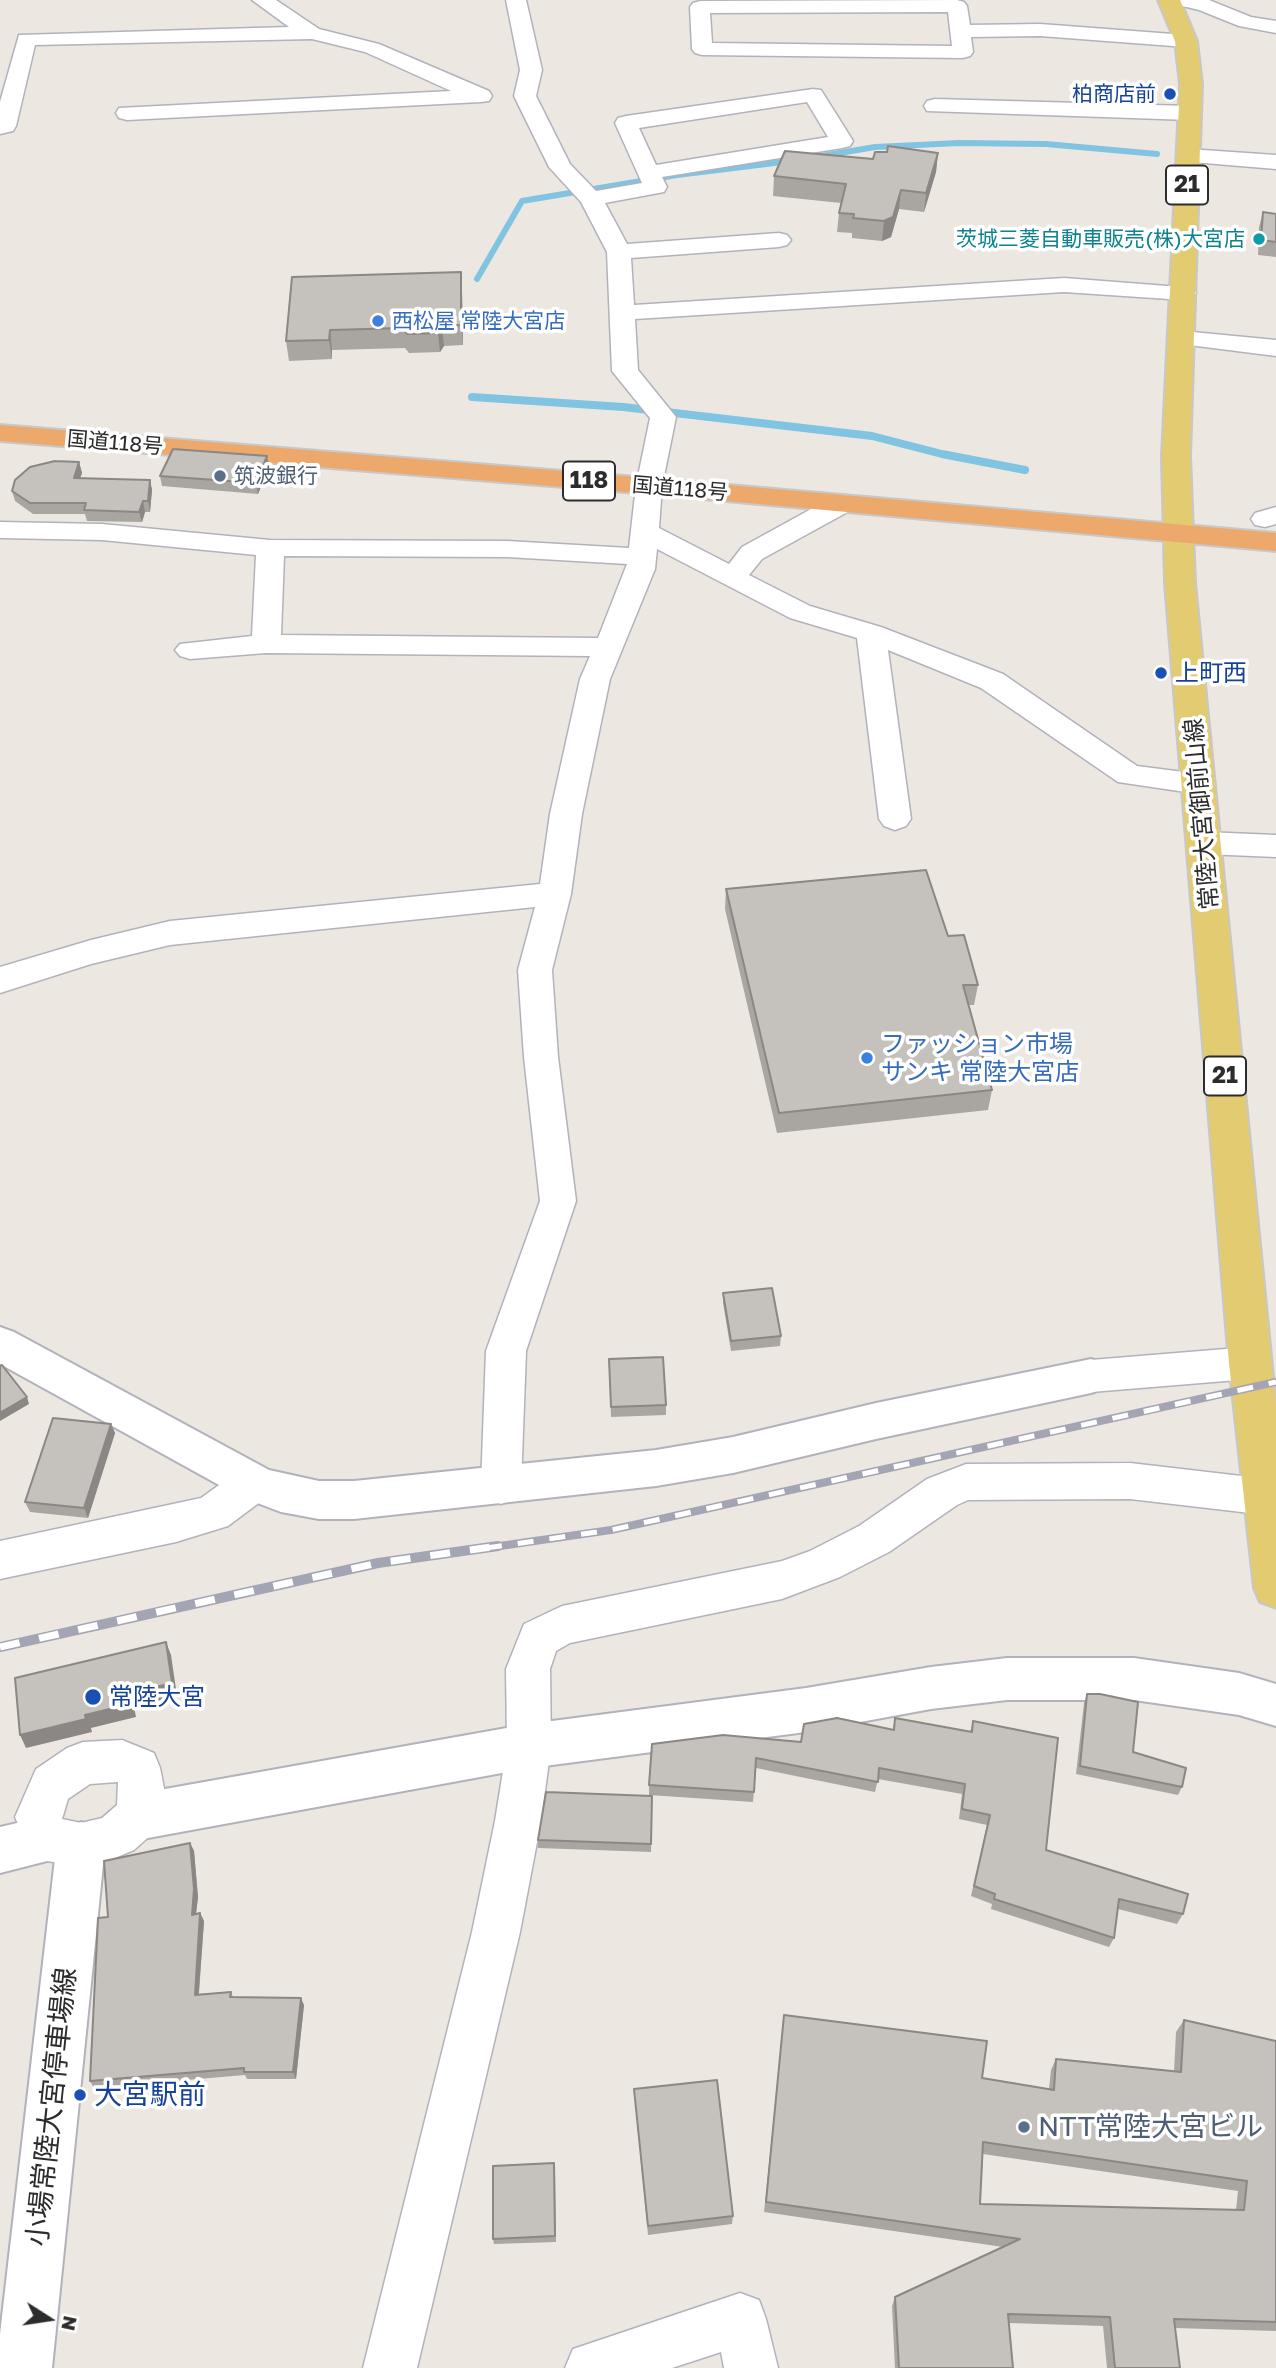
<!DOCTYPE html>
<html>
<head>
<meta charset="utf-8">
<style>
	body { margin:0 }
	#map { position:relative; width:1276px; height:2368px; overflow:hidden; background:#ece8e1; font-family:"Golos Text",sans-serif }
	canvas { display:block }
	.north { position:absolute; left:14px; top:2284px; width:70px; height:70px; -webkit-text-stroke:5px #fff; paint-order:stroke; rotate:102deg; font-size:19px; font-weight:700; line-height:28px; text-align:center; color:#2c2c2c }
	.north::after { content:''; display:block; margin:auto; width:24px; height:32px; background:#2c2c2c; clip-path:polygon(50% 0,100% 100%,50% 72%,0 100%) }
</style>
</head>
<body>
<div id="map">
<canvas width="1276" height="2368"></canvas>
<div class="north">N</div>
</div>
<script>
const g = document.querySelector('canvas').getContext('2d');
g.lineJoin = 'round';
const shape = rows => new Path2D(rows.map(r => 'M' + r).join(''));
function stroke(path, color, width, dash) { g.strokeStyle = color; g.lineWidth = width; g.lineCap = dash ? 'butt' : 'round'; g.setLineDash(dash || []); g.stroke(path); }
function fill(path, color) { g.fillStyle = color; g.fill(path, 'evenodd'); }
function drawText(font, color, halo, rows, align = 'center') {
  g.font = font + ' "Golos Text","Noto Sans JP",sans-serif'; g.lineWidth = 7; g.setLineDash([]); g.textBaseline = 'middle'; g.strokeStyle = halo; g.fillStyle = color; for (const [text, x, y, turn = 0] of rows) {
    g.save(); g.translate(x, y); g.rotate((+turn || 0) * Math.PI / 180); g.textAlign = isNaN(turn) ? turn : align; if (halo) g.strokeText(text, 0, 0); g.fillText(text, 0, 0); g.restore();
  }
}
stroke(shape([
	[816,157,875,147,959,143,1046,144,1157,154],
	[477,279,522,201,677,175,791,161],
	[472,397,483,398]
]), '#80c4e2', 6);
stroke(shape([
	[472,397,623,407,872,436,942,454,1025,470]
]), '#80c4e2', 8);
const street = shape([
	[252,0,276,0,319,29,379,44,489,91,492,96,489,101,481,102,127,120,119,118,116,113,119,108,451,91,365,52,312,39,35,45,16,126,13,131,0,134,0,102,19,35,289,27,252,0],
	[506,0,526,0,542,70,536,96,570,164,596,191,642,183,615,123,618,118,626,116,813,89,821,90,853,141,850,146,842,148,662,177,667,187,664,192,605,203,627,244,779,233,787,235,791,240,787,245,779,247,631,258,634,305,1064,278,1193,288,1196,293,1193,298,1184,300,1064,292,635,319,638,370,676,417,662,486,659,528,729,564,742,547,833,497,843,495,853,497,857,503,853,509,762,559,749,575,810,606,881,627,1003,674,1137,766,1199,774,1210,777,1215,784,1210,791,1199,794,1118,782,981,688,888,650,911,819,906,826,895,830,884,826,879,819,857,638,790,618,657,549,655,569,610,679,582,814,571,894,552,970,558,1057,576,1201,526,1351,521,1486,515,1499,501,1504,487,1499,481,1486,486,1351,540,1201,524,1057,518,970,535,907,170,945,91,964,0,993,0,967,91,940,170,921,540,884,550,814,580,679,590,656,266,653,190,659,180,656,175,650,180,644,252,636,256,555,102,540,0,538,0,522,102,524,270,540,507,541,629,548,636,486,650,418,612,371,607,252,581,202,549,167,514,96,520,70,506,0],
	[807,102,828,137,656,165,639,128,807,102],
	[284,556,507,557,627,564,598,638,281,635,284,556],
	[957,0,964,2,967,6,970,25,1040,24,1186,35,1193,37,1196,41,1193,45,1186,47,1040,36,971,37,973,52,970,56,963,58,702,55,695,53,692,49,690,7,693,3,700,1,957,0],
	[948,12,952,46,712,43,710,13,948,12],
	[1171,0,1209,0,1251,17,1276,21,1276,33,1239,26,1199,10,1174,4,1171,0],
	[935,99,1190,106,1198,108,1201,113,1198,118,1190,120,927,111,924,106,927,101,935,99],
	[1188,149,1276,155,1276,169,1180,161,1177,156,1180,151,1188,149],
	[1182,331,1276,340,1276,356,1173,343,1170,338,1173,333,1182,331],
	[1276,507,1276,524,1265,527,1255,525,1251,519,1255,513,1276,507],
	[1205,832,1276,835,1276,857,1205,854,1194,851,1189,843,1194,835,1205,832],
	[1250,1347,1264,1351,1270,1363,1264,1375,1250,1379,1091,1392,1077,1388,1071,1376,1077,1364,1091,1360,1250,1347],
	[1130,1463,1276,1480,1276,1516,1130,1499,968,1500,957,1505,889,1552,840,1577,782,1599,570,1643,556,1651,550,1669,551,1746,541,1821,520,1932,417,2368,363,2368,472,1932,495,1821,507,1746,506,1669,524,1624,562,1606,782,1561,810,1551,859,1526,927,1479,966,1464,1130,1463],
	[254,1465,268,1470,274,1483,268,1496,228,1526,176,1542,0,1579,0,1541,201,1498,240,1470,254,1465],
	[122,1740,154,1753,160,1768,165,1793,153,1833,134,1850,103,1863,81,1867,47,1861,31,1855,15,1817,36,1769,67,1748,83,1742,122,1740],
	[118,1782,117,1805,102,1818,81,1823,62,1819,68,1799,90,1784,118,1782],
	[740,2293,759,2300,766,2319,778,2368,724,2368,721,2352,672,2368,565,2368,573,2349,740,2293]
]);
const secondary = shape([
	[0,1327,14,1332,269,1470,319,1481,354,1481,656,1450,733,1437,876,1403,1091,1359,1106,1364,1112,1376,1106,1388,1091,1393,876,1439,733,1473,656,1486,354,1519,319,1519,281,1512,239,1496,0,1364,0,1327],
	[1007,1658,1134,1658,1239,1673,1276,1684,1276,1726,1239,1715,1134,1700,1007,1700,931,1709,806,1732,529,1768,137,1840,120,1833,113,1817,120,1801,137,1794,529,1724,806,1688,931,1667,1007,1658],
	[47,1816,64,1822,66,1828,81,1822,98,1828,105,1845,52,2368,0,2368,0,2334,55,1859,0,1873,0,1827,47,1816]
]);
const primary = shape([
	[1158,0,1180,0,1197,41,1202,84,1190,456,1195,583,1276,1407,1276,1608,1260,1602,1254,1588,1229,1363,1165,583,1162,456,1180,84,1175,41,1158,0]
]);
const highway = shape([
	[0,425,649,478,1276,533,1276,551,649,494,0,441,0,425]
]);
stroke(street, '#b1b2bb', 3);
stroke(secondary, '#b1b2bb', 4);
stroke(primary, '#c8c8c8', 4);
stroke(highway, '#c8c8c8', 4);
fill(street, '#fff');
fill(secondary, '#fff');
fill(primary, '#e2cb70');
fill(highway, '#eda86b');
const railFar1 = shape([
	[486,1548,611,1530,1276,1382]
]);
const rail = shape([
	[0,1647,378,1563,498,1546]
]);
stroke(railFar1, '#a4a5b4', 8);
stroke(rail, '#a4a5b4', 10);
stroke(railFar1, '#fff', 5, [16]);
stroke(rail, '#fff', 7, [20]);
fill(shape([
	[938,153,936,172,924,212,899,209,891,237,882,241,852,238,852,233,837,232,839,213,841,203,773,196,774,176,873,159],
	[1263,212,1276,214,1276,257,1258,255,1259,227],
	[462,291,463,345,444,346,440,352,409,353,405,348,332,350,332,359,289,361,286,341],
	[79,462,82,473,80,478,150,480,152,490,150,512,145,512,142,522,87,521,85,514,33,514,15,501,12,491],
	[269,467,258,494,162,486,160,476],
	[726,889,948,936,978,985,974,1005,969,1005,992,1090,988,1110,777,1133,725,909],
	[723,1293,781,1336,780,1346,731,1351,723,1303],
	[609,1359,666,1405,666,1415,611,1417],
	[111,1424,115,1433,88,1518,30,1512,25,1502],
	[1087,1694,1133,1752,1182,1787,1178,1795,1076,1774,1084,1703],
	[895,1718,970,1732,973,1721,1046,1850,1183,1914,1177,1924,1118,1909,1114,1938,1109,1947,991,1909,992,1904,971,1896,987,1825,959,1819,962,1794,878,1779,875,1792,756,1768,753,1802,649,1795,649,1785,801,1742,893,1729],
	[652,1796,651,1852,538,1848,538,1840],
	[190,1843,194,1851,198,1897,196,1914,200,1913,204,1921,199,1994,231,1992,233,1997,304,2005,296,2079,247,2079,245,2075,94,2088,90,2081],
	[784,2015,982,2078,1049,2089,1051,2070,1056,2059,1174,2072,1176,2032,1184,2020,1276,2041,1276,2331,1175,2328,1180,2368,1107,2368,1103,2326,1009,2323,1013,2368,895,2368,892,2306,895,2297,1003,2247,764,2212],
	[983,2154,1238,2191,1236,2210,980,2204],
	[634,2089,733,2216,732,2224,648,2235],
	[555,2170,556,2242,494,2244,493,2239]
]), '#a9a6a2');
fill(shape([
	[938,153,936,172,924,212,926,193],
	[901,190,899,209,891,237,882,241,884,221],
	[461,272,462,291,463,345,461,325],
	[442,326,444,346,440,352,438,333],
	[330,330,332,350,332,359,329,340],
	[267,456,269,467,258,494,256,483],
	[79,462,82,473,76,489,74,478],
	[150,480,152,490,150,512,148,501],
	[143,501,145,512,142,522,139,512],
	[27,1397,29,1404,0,1421,0,1413],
	[111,1424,115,1433,88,1518,84,1508],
	[166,1642,171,1655,177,1696,134,1707,136,1717,91,1728,92,1732,26,1748,20,1735,85,1715,129,1694],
	[190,1843,194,1851,198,1897,195,1922,192,1915],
	[200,1913,204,1921,198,2002,195,1995],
	[301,1998,304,2005,296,2079,293,2072]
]), '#8a8784');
const building = shape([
	[888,146,938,153,926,193,901,190,893,217,884,221,853,218,854,214,839,213,846,184,774,176,785,151,873,159,875,152,887,152,888,146],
	[1263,212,1276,214,1276,242,1261,240,1263,212],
	[461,272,461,325,442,326,438,333,407,334,403,328,330,330,329,340,286,341,292,277,461,272],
	[173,449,267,456,256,483,160,476,173,449],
	[55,461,79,462,74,478,150,480,148,501,143,501,139,512,84,510,86,503,30,503,12,491,15,480,30,467,55,461],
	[926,870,948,936,964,935,978,985,963,985,992,1090,779,1113,726,889,926,870],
	[772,1288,781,1336,731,1341,723,1293,772,1288],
	[663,1357,666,1405,611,1407,609,1359,663,1357],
	[2,1365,27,1397,0,1413,0,1366,2,1365],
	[53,1418,111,1424,84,1508,25,1502,53,1418],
	[166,1642,172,1683,129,1694,130,1704,85,1715,86,1719,20,1735,15,1678,166,1642],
	[1087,1694,1100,1694,1138,1702,1133,1752,1186,1768,1182,1787,1080,1766,1087,1694],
	[837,1718,894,1730,895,1718,972,1732,973,1721,1058,1738,1046,1850,1188,1894,1183,1914,1119,1899,1114,1938,994,1899,995,1894,974,1886,990,1815,962,1809,965,1784,879,1768,878,1782,756,1758,754,1792,649,1785,652,1744,723,1735,801,1742,804,1724,837,1718],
	[546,1792,652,1796,651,1844,538,1840,546,1792],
	[190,1843,194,1889,192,1915,200,1913,195,1995,231,1992,230,1997,301,1998,293,2072,244,2072,244,2068,90,2081,98,1918,108,1917,104,1861,190,1843],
	[784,2015,987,2041,982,2078,1054,2090,1056,2059,1181,2072,1184,2020,1276,2041,1276,2322,1174,2319,1180,2368,1115,2368,1110,2317,1008,2314,1013,2368,899,2368,895,2297,1020,2239,766,2202,784,2015],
	[983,2142,1247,2181,1244,2210,980,2204,983,2142],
	[717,2080,733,2216,648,2226,634,2089,717,2080],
	[554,2163,555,2236,493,2239,493,2166,554,2163]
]);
fill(building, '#c5c1bc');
stroke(building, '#8a8784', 2);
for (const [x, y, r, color] of [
	[1170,94,7,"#1a4fb4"],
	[1259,239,7,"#0f9aa8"],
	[378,321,7,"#3f7fe0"],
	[220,476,7,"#5c6f8a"],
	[1161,673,7,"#1a4fb4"],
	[867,1058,7,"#3f7fe0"],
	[93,1697,9,"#1a4fb4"],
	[80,2095,7,"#1a4fb4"],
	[1024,2127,7,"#5c6f8a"]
]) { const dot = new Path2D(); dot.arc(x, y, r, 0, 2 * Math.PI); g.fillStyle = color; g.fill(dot); stroke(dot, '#fff', 2.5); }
drawText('21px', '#164399', '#fff', [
	["柏商店前",1156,94]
], 'right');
drawText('21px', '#0d838f', '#fff', [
	["茨城三菱自動車販売(株)大宮店",1245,239]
], 'right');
drawText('21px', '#366cbe', '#fff', [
	["西松屋 常陸大宮店",392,321]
], 'left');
drawText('21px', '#2c2c2c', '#fff', [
	["国道118号",115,443,5],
	["国道118号",680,489,5]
]);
drawText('21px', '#4e5e75', '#fff', [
	["筑波銀行",234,476]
], 'left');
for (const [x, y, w] of [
	[1187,185,42],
	[589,481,52],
	[1225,1076,42]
]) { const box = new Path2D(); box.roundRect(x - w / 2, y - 19.5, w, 39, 5); g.fillStyle = '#fff'; g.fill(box); stroke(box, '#2c2c2c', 2); }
drawText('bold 23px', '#2c2c2c', null, [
	["21",1187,185],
	["118",589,481],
	["21",1225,1076]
]);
drawText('24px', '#164399', '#fff', [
	["上町西",1175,673],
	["常陸大宮",109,1697]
], 'left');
drawText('24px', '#2c2c2c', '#fff', [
	["常陸大宮御前山線",1202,814,-95]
]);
drawText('24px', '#366cbe', '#fff', [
	["ファッション市場",881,1044],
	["サンキ 常陸大宮店",881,1072]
], 'left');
drawText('28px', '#164399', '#fff', [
	["大宮駅前",94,2095]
], 'left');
drawText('28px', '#2c2c2c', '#fff', [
	["小場常陸大宮停車場線",52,2107,-84]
]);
drawText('28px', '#4e5e75', '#fff', [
	["NTT常陸大宮ビル",1038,2127]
], 'left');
</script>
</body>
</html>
